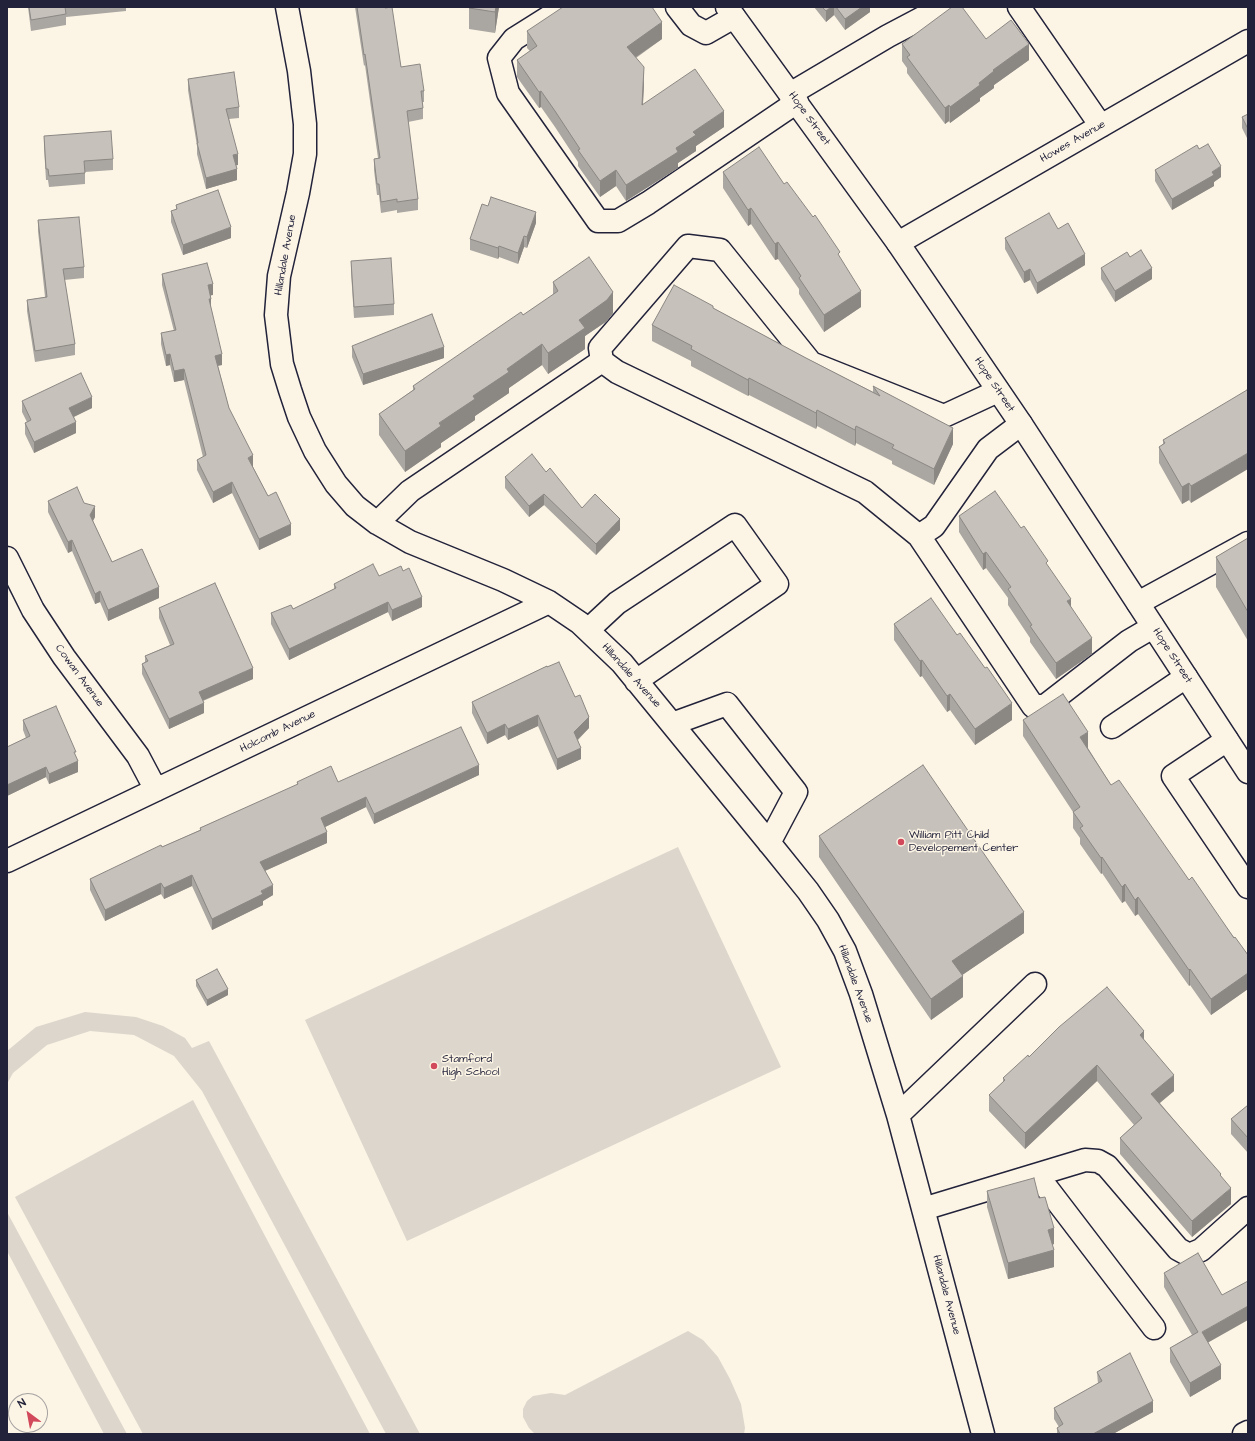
<!DOCTYPE html>
<html>
<head>
<meta charset="utf-8">
<style>
	body { margin:0 }
	#map { position:relative; width:1255px; height:1441px; overflow:hidden; background:#fcf5e5; font-family:"Architects Daughter",sans-serif }
	canvas { display:block }
	.frame { position:absolute; inset:0; border:8px solid #22223b; pointer-events:none }
	.north { position:absolute; left:8px; top:1393px; width:40px; height:40px; box-sizing:border-box; background:#fcf5e5; border:1px solid #a5a1a1; border-radius:50%; rotate:328deg; font-size:11px; font-weight:700; line-height:16px; text-align:center; color:#22223b }
	.north::after { content:''; display:block; margin:auto; width:14px; height:18px; background:#d1495b; clip-path:polygon(50% 0,100% 100%,50% 72%,0 100%) }
</style>
</head>
<body>
<div id="map">
<canvas width="1255" height="1441"></canvas>
<div class="frame"></div>
<div class="north">N</div>
</div>
<script>
const g = document.querySelector('canvas').getContext('2d');
g.lineJoin = 'round';
function fill(path, color) { g.fillStyle = color; g.fill(path, 'evenodd'); }
const shape = rows => new Path2D(rows.map(r => 'M' + r).join(''));
function stroke(path, color, width, dash) { g.strokeStyle = color; g.lineWidth = width; g.lineCap = dash ? 'butt' : 'round'; g.setLineDash(dash || []); g.stroke(path); }
function drawText(font, color, halo, rows, align = 'center') {
  g.font = font + ' "Architects Daughter",sans-serif'; g.lineWidth = 3; g.setLineDash([]); g.textBaseline = 'middle'; g.strokeStyle = halo; g.fillStyle = color; for (const [text, x, y, turn = 0] of rows) {
    g.save(); g.translate(x, y); g.rotate((+turn || 0) * Math.PI / 180); g.textAlign = isNaN(turn) ? turn : align; if (halo) g.strokeText(text, 0, 0); g.fillText(text, 0, 0); g.restore();
  }
}
fill(shape([
	[678,847,781,1067,407,1241,305,1020],
	[85,1012,136,1017,163,1026,185,1038,192,1048,209,1041,420,1434,386,1434,202,1091,174,1056,134,1035,90,1031,47,1045,13,1073,7,1084,7,1051,36,1027],
	[193,1100,370,1434,143,1434,15,1197],
	[7,1212,127,1434,104,1434,7,1251],
	[688,1331,703,1340,718,1357,730,1379,741,1404,745,1428,744,1434,535,1434,529,1428,523,1417,523,1409,527,1401,533,1396,551,1393,565,1395]
]), '#dcd6cc');
const minor = shape([
	[287,7,299,71,305,124,305,154,298,193,279,276,276,315,282,364,290,390,299,417,315,451,336,484,355,506,377,523,410,542,503,580,549,602,580,623,622,663,775,850,808,891,828,920,845,951,861,994,898,1115,983,1434],
	[565,7,514,39,499,58,508,93,598,221,618,221,648,203,797,102],
	[677,7,691,25,706,33,734,17],
	[1019,7,1101,126],
	[790,94,888,36,943,7],
	[898,243,1248,41],
	[998,391,944,416,811,363,720,250,688,246,600,348,602,361,617,372,865,492,919,536,934,526,988,449,1021,424],
	[377,523,410,491,602,361],
	[919,536,1033,706,1045,706,1129,641,1153,627],
	[7,558,33,610,64,657,138,756,156,790],
	[1138,603,1248,543],
	[588,630,617,603,735,525,777,584,636,681],
	[672,724,727,704,796,792,769,843],
	[1112,727,1186,677],
	[1227,740,1173,776,1248,887],
	[7,861,549,602],
	[898,1115,1035,984],
	[1037,1175,1154,1328],
	[923,1209,1085,1160,1098,1161,1107,1166,1178,1249,1189,1255,1201,1250,1248,1208],
	[1244,1434,1248,1432]
]);
const major = shape([
	[727,7,898,243,1021,424,1248,772]
]);
stroke(minor, '#22223b', 25);
stroke(major, '#22223b', 25);
stroke(minor, '#fcf5e5', 22);
stroke(major, '#fcf5e5', 22);
fill(shape([
	[28,7,126,7,126,11,66,17,66,25,31,31],
	[355,7,385,7,401,67,424,91,424,102,422,102,423,108,423,119,408,122,418,199,418,210,397,213,397,210,381,213,379,195,377,195,374,170,374,159,378,158,365,65,364,66],
	[469,7,499,7,495,33,469,29],
	[652,7,662,39,636,58,644,83,643,105,724,127,696,146,696,151,678,163,678,168,626,201,616,186,600,197,578,166,578,162,555,127,541,107,539,108,517,77,517,60,530,51,527,48,527,31],
	[814,7,870,7,870,12,845,30,834,15,826,22],
	[986,39,1029,60,994,85,994,88,980,98,980,101,950,123,949,121,945,124,907,73,907,68,902,61,902,44],
	[188,79,239,107,239,118,229,119,238,165,236,165,237,180,206,189,197,154,197,146,188,90],
	[1248,114,1248,140,1242,128,1242,117],
	[44,136,113,159,113,170,85,172,85,184,49,187,48,180,46,180,44,147],
	[1199,149,1221,177,1214,182,1214,186,1172,210,1155,181,1155,170],
	[723,172,784,184,861,307,824,332,799,294,799,289,778,259,775,260,751,224,748,226,723,188],
	[176,205,231,238,183,255,171,222,171,211,176,210],
	[38,220,84,267,84,278,64,280,75,344,75,355,35,362,27,311,27,300,45,297,38,231],
	[536,223,527,248,524,247,518,264,499,257,498,259,470,250,470,239],
	[1058,229,1085,265,1037,294,1030,280,1024,283,1005,249,1005,238],
	[1130,257,1152,279,1115,302,1101,279,1101,268],
	[351,261,394,304,394,315,354,318,351,272],
	[162,274,213,295,211,295,211,310,222,365,218,366,229,408,253,467,268,496,291,535,259,550,232,493,213,503,197,470,197,460,203,457,184,380,174,382,170,365,166,366,161,344,161,333,174,331,162,285],
	[553,282,613,313,607,321,585,336,585,349,548,374,542,365,509,388,509,393,475,416,475,420,441,443,441,447,405,472,379,435,379,414,413,390,413,386,523,315,553,295],
	[713,308,806,358,873,392,873,386,953,444,934,485,892,464,892,461,856,443,855,446,817,426,816,429,749,395,748,396,691,366,691,361,652,341,652,325],
	[352,346,444,358,363,385,352,357],
	[1248,392,1191,503,1189,500,1182,504,1159,463,1159,447,1163,444,1163,440],
	[22,401,92,408,74,417,76,433,34,453,25,434,25,423,27,422,22,412],
	[546,472,582,508,620,530,596,555,544,505,529,517,505,488,505,477],
	[48,501,84,503,95,517,93,521,112,562,159,598,108,621,100,602,95,604,72,551,68,553,48,512],
	[959,516,1048,566,1071,607,1092,654,1056,679,1030,642,1030,638,1008,605,1008,598,986,568,983,570,959,532],
	[1248,538,1248,641,1216,587,1216,557],
	[379,576,422,607,392,621,388,612,289,660,271,624,271,613,293,609,334,589,334,584],
	[159,608,253,679,203,701,204,713,169,729,142,674,142,664,145,662,145,656,170,645,159,618],
	[894,624,957,635,985,668,1012,720,975,745,950,710,947,712,922,676,920,677,894,640],
	[547,666,589,728,578,740,581,759,557,770,538,726,508,740,505,735,487,744,472,713,472,702],
	[23,720,76,758,78,772,49,784,46,777,7,796,7,747,26,738,23,730],
	[1023,720,1088,748,1111,785,1189,880,1248,955,1248,989,1211,1015,1190,985,1189,986,1138,914,1135,916,1125,901,1122,903,1102,873,1101,874,1080,844,1080,838,1073,828,1073,812,1023,736],
	[479,775,374,824,366,807,325,827,327,843,265,871,273,895,263,901,263,905,212,930,192,886,164,899,161,894,105,921,90,890,90,879,200,830,200,828,297,785,297,782,338,782],
	[819,836,1024,933,962,975,963,997,931,1020,819,857],
	[196,980,228,995,207,1006,196,986],
	[1144,1040,1174,1091,1160,1103,1221,1176,1231,1204,1192,1237,1120,1154,1120,1138,1134,1125,1097,1081,1025,1149,989,1111,989,1095,1003,1082,1003,1078,1029,1057],
	[1248,1105,1248,1153,1231,1134,1231,1119],
	[987,1191,1039,1198,1054,1244,1052,1245,1054,1267,1008,1279,987,1207],
	[1164,1273,1208,1342,1221,1379,1190,1397,1170,1362,1170,1348,1192,1335,1164,1287],
	[1097,1372,1153,1412,1113,1434,1057,1434,1057,1428,1059,1427,1054,1419,1054,1408,1098,1384]
]), '#aaa6a1');
fill(shape([
	[496,7,499,7,495,33,495,12],
	[831,7,834,7,834,15,826,22,826,11],
	[862,7,870,7,870,12,845,30,845,19],
	[662,22,662,39,627,63,627,47],
	[1029,44,1029,60,994,85,994,88,980,98,980,101,950,123,950,107,993,70],
	[644,67,644,83,642,121,642,105],
	[541,91,541,107,539,108,539,92],
	[949,105,949,121,945,124,945,108],
	[724,111,724,127,696,146,696,151,678,163,678,168,626,201,626,185,676,148,693,132],
	[238,154,238,165,233,166,233,155],
	[1221,166,1221,177,1214,182,1214,186,1172,210,1172,199],
	[237,169,237,180,206,189,206,178],
	[616,170,616,186,600,197,600,181],
	[751,208,751,224,748,226,748,210],
	[536,212,536,223,527,248,527,237],
	[231,227,231,238,183,255,183,245],
	[524,236,524,247,518,264,518,253],
	[778,242,778,259,775,260,775,244],
	[499,246,499,257,498,259,498,248],
	[1085,254,1085,265,1037,294,1037,283],
	[1152,268,1152,279,1115,302,1115,291],
	[1030,269,1030,280,1024,283,1024,272],
	[213,284,213,295,208,296,208,285],
	[861,291,861,307,824,332,824,315],
	[613,292,613,313,607,321,585,336,585,349,548,374,548,353,579,320],
	[209,299,211,299,211,310],
	[542,344,542,365,509,388,509,393,475,416,475,420,441,443,441,447,405,472,405,451,507,369],
	[444,347,444,358,363,385,363,374],
	[170,354,170,365,166,366,166,355],
	[222,354,222,365,215,366,215,356],
	[184,369,184,380,174,382,174,371],
	[749,378,749,395,748,396,748,380],
	[92,397,92,408,69,419,69,408],
	[817,410,817,426,816,429,816,413],
	[76,422,76,433,34,453,34,442],
	[856,426,856,443,855,446,855,430],
	[953,428,953,444,934,485,934,469],
	[1248,453,1248,469,1191,503,1191,486],
	[253,455,253,466,248,469,248,458],
	[232,482,232,493,213,503,213,492],
	[1189,483,1189,500,1182,504,1182,487],
	[544,494,544,505,529,517,529,506],
	[95,506,95,517,90,526,90,515],
	[620,519,620,530,596,555,596,544],
	[291,524,291,535,259,550,259,539],
	[72,540,72,551,68,553,68,542],
	[986,552,986,568,983,570,983,554],
	[159,587,159,598,108,621,108,610],
	[100,591,100,602,95,604,95,594],
	[422,597,422,607,392,621,392,610],
	[1071,599,1071,615,1067,601],
	[388,602,388,612,289,660,289,649],
	[1092,638,1092,654,1056,679,1056,663],
	[922,660,922,676,920,677,920,661],
	[253,668,253,679,199,702,199,692],
	[950,694,950,710,947,712,947,696],
	[204,703,204,713,169,729,169,719],
	[1012,703,1012,720,975,745,975,729],
	[538,715,538,726,508,740,508,729],
	[589,717,589,728,574,743,574,732],
	[505,724,505,735,487,744,487,733],
	[1088,732,1088,748,1080,753,1080,737],
	[581,748,581,759,557,770,557,759],
	[78,761,78,772,49,784,49,774],
	[479,765,479,775,374,824,374,814],
	[46,767,46,777,7,796,7,785],
	[366,797,366,807,321,829,321,818],
	[327,832,327,843,260,873,260,862],
	[1102,857,1102,873,1101,874,1101,858],
	[192,875,192,886,164,899,164,888],
	[161,883,161,894,105,921,105,910],
	[1125,884,1125,901,1122,903,1122,887],
	[273,885,273,895,263,901,263,905,212,930,212,919],
	[1138,897,1138,914,1135,916,1135,900],
	[1024,912,1024,933,952,982,952,961],
	[1190,969,1190,985,1189,986,1189,970],
	[1248,973,1248,989,1211,1015,1211,999],
	[963,976,963,997,931,1020,931,999],
	[228,989,228,995,207,1006,207,1000],
	[1144,1031,1144,1047,1140,1035],
	[1097,1065,1097,1081,1025,1149,1025,1133],
	[1174,1075,1174,1091,1151,1110,1151,1094],
	[1231,1188,1231,1204,1192,1237,1192,1221],
	[1054,1228,1054,1244,1048,1246,1048,1230],
	[1054,1250,1054,1267,1008,1279,1008,1263],
	[1248,1306,1248,1320,1202,1346,1202,1332],
	[1221,1365,1221,1379,1190,1397,1190,1383],
	[1153,1401,1153,1412,1113,1434,1093,1434]
]), '#8b8783');
const building = shape([
	[29,7,65,7,66,14,31,20,29,7],
	[357,7,385,7,385,8,392,7,401,67,420,64,424,91,421,91,423,108,407,111,418,199,397,202,397,199,381,202,379,184,377,184,374,159,380,158,365,54,364,55,357,7],
	[469,7,496,7,495,12,469,8,469,7],
	[563,7,652,7,662,22,627,47,644,67,642,105,695,69,724,111,693,132,696,135,676,148,678,152,626,185,616,170,600,181,578,150,580,149,555,111,541,91,539,92,517,60,537,46,527,31,563,7],
	[822,7,831,7,826,11,822,7],
	[836,7,862,7,845,19,836,7],
	[952,7,962,7,986,39,1011,20,1029,44,993,70,994,71,979,83,980,85,950,107,949,105,945,108,907,57,910,55,902,44,952,7],
	[234,72,239,107,226,109,238,154,233,155,237,169,206,178,197,143,198,143,188,79,234,72],
	[1248,114,1248,129,1242,117,1248,114],
	[111,131,113,159,84,161,85,173,49,176,48,169,46,169,44,136,111,131],
	[1208,144,1221,166,1212,172,1214,175,1172,199,1155,170,1197,145,1199,149,1208,144],
	[759,147,784,184,787,182,813,217,815,215,840,252,838,254,861,291,824,315,799,278,801,276,778,242,775,244,751,208,748,210,723,172,759,147],
	[218,190,231,227,183,245,171,211,177,209,176,205,218,190],
	[491,197,536,212,527,237,524,236,518,253,499,246,498,248,470,239,482,204,488,206,491,197],
	[1049,213,1058,229,1068,223,1085,254,1037,283,1030,269,1024,272,1005,238,1049,213],
	[79,217,84,267,63,269,75,344,35,351,27,300,47,297,38,220,79,217],
	[1141,250,1152,268,1115,291,1101,268,1127,252,1130,257,1141,250],
	[589,257,613,292,607,300,579,320,585,328,548,353,542,344,507,369,509,372,473,396,475,399,439,423,441,426,405,451,379,414,415,389,413,386,521,312,523,315,558,291,553,282,589,257],
	[391,258,394,304,354,307,351,261,391,258],
	[207,263,213,284,208,285,211,299,209,299,222,354,215,356,229,408,253,455,248,458,268,496,276,492,291,524,259,539,232,482,213,492,197,460,206,455,184,369,174,371,170,354,166,355,161,333,176,330,162,274,207,263],
	[674,285,713,306,713,308,806,358,880,396,873,386,953,428,934,469,892,448,894,445,856,426,855,430,817,410,816,413,749,378,748,380,691,349,692,346,652,325,674,285],
	[432,314,444,347,363,374,352,346,432,314],
	[81,373,92,397,69,408,76,422,34,442,25,423,31,420,22,401,81,373],
	[1247,390,1248,392,1248,453,1191,486,1189,483,1182,487,1159,447,1165,443,1163,440,1247,390],
	[532,454,546,472,550,468,582,508,595,494,620,519,596,544,544,494,529,506,505,477,532,454],
	[77,487,84,503,95,506,90,515,112,562,142,549,159,587,108,610,100,591,95,594,72,540,68,542,48,501,77,487],
	[995,491,1021,528,1024,526,1048,561,1046,563,1071,599,1067,601,1092,638,1056,663,1030,626,1032,625,1008,589,1011,587,986,552,983,554,959,516,995,491],
	[1248,538,1248,612,1216,557,1248,538],
	[373,564,379,576,401,566,403,571,409,568,422,597,392,610,388,602,289,649,271,613,291,605,293,609,336,588,334,584,373,564],
	[215,583,253,668,199,692,204,703,169,719,142,664,148,661,145,656,174,644,159,608,215,583],
	[931,598,957,635,960,633,985,668,987,667,1012,703,975,729,950,694,947,696,922,660,920,661,894,624,931,598],
	[559,662,575,697,580,695,589,717,574,732,581,748,557,759,538,715,508,729,505,724,487,733,472,702,547,666,547,667,559,662],
	[1063,694,1088,732,1080,737,1111,785,1119,780,1189,880,1192,877,1234,938,1235,937,1248,955,1248,973,1211,999,1190,969,1189,970,1138,897,1135,900,1125,884,1122,887,1102,857,1101,858,1080,828,1083,826,1073,812,1080,807,1023,720,1063,694],
	[56,706,76,752,74,752,78,761,49,774,46,767,7,785,7,747,30,736,23,720,56,706],
	[461,727,479,765,374,814,366,797,321,818,327,832,260,862,273,885,261,891,263,894,212,919,192,875,164,888,161,883,105,910,90,879,161,845,162,847,201,830,200,828,298,784,297,782,331,766,338,782,461,727],
	[923,765,1024,912,952,961,963,976,931,999,819,836,923,765],
	[217,969,228,989,207,1000,196,980,217,969],
	[1107,987,1144,1031,1140,1035,1174,1075,1151,1094,1221,1174,1220,1175,1231,1188,1192,1221,1120,1138,1142,1118,1097,1065,1025,1133,989,1095,1005,1080,1003,1078,1028,1055,1029,1057,1059,1027,1107,987],
	[1248,1105,1248,1138,1231,1119,1248,1105],
	[1034,1178,1039,1198,1045,1197,1054,1228,1048,1230,1054,1250,1008,1263,987,1191,1034,1178],
	[1198,1253,1222,1295,1248,1281,1248,1306,1202,1332,1221,1365,1190,1383,1170,1348,1198,1332,1164,1273,1198,1253],
	[1130,1353,1153,1401,1093,1434,1060,1434,1057,1428,1063,1424,1054,1408,1102,1381,1097,1372,1130,1353]
]);
fill(building, '#c6c1bb');
stroke(building, '#8b8783', 1);
for (const [x, y, r, color] of [
	[901,842,4,"#d1495b"],
	[434,1066,4,"#d1495b"]
]) { const dot = new Path2D(); dot.arc(x, y, r, 0, 2 * Math.PI); g.fillStyle = color; g.fill(dot); stroke(dot, '#fcf5e5', 1.5); }
drawText('11px', '#22223b', '#fcf5e5', [
	["Hope Street",809,119,54],
	["Howes Avenue",1073,142,-30],
	["Hillandale Avenue",286,255,-80],
	["Hope Street",994,385,56],
	["Hope Street",1172,656,57],
	["Cowan Avenue",79,676,54],
	["Hillandale Avenue",631,676,48],
	["Holcomb Avenue",278,732,-26],
	["Hillandale Avenue",855,984,70],
	["Hillandale Avenue",946,1295,75]
]);
drawText('11px', '#22223b', '#fcf5e5', [
	["William Pitt Child",909,836],
	["Developement Center",909,849],
	["Stamford",442,1060],
	["High School",442,1073]
], 'left');
</script>
</body>
</html>
